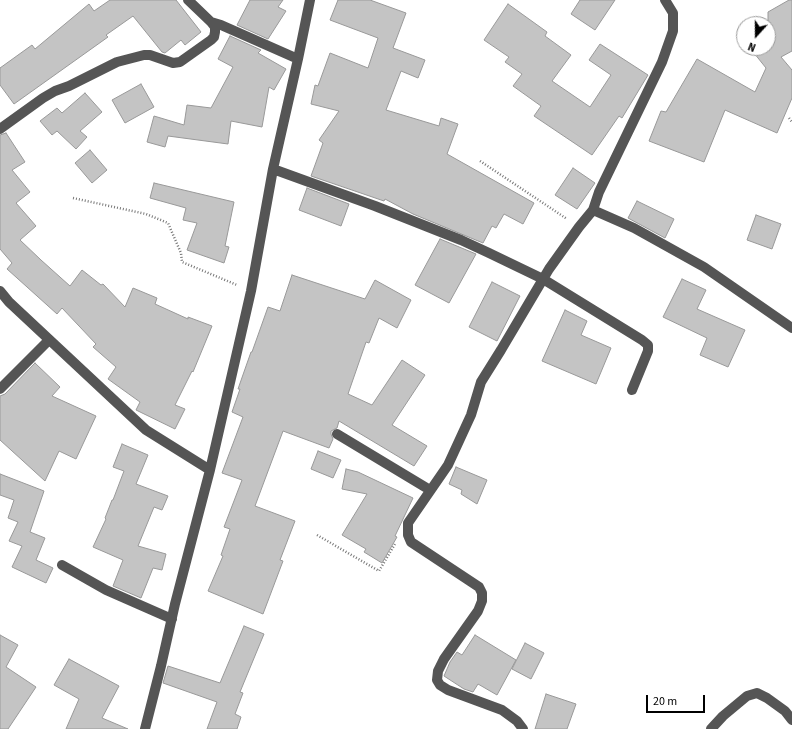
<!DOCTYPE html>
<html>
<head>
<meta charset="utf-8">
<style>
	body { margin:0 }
	#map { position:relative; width:792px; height:729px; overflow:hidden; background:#fff; font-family:"Source Sans 3",sans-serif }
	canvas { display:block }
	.north { position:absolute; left:736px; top:16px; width:40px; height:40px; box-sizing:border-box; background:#fff; border:1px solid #999; border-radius:50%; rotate:201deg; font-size:11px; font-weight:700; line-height:16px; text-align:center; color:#000 }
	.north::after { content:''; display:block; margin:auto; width:14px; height:18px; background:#000; clip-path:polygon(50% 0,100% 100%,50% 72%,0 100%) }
	.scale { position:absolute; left:646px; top:695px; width:59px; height:18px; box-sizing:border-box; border:2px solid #000; border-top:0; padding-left:5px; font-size:12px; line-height:14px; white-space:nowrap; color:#000; -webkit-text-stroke:3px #fff; paint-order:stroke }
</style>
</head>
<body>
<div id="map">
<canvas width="792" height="729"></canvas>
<div class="north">N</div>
<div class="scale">20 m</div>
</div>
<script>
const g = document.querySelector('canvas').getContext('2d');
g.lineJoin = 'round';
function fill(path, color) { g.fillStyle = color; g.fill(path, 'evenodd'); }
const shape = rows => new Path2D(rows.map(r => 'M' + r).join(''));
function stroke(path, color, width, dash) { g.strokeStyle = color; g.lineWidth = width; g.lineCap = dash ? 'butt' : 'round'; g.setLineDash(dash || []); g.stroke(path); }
const building = shape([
	[110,0,176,0,201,32,185,45,181,40,165,53,162,52,133,16,106,35,108,37,14,104,0,85,0,68,32,45,35,49,89,4,94,11,110,0],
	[250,0,283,0,278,7,286,11,268,39,237,25,250,0],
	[338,0,370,0,406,13,393,48,425,60,418,78,401,71,386,110,439,126,441,118,458,124,447,154,534,203,523,224,504,214,496,228,492,226,483,243,413,214,385,199,384,201,311,176,323,143,319,140,339,111,311,104,315,85,318,86,330,53,368,68,378,38,330,20,338,0],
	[580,0,615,0,595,30,571,14,580,0],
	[789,0,792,0,792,51,781,57,792,70,792,98,777,133,725,110,704,162,649,141,661,111,666,112,697,59,755,92,766,68,750,48,768,48,768,12,789,0],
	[508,4,547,32,545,36,571,55,552,81,590,107,611,75,589,60,600,44,648,75,622,118,619,116,592,155,534,116,541,106,513,86,522,74,505,62,509,57,484,40,508,4],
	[230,36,261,50,258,53,286,69,274,90,269,87,262,127,231,121,228,144,168,136,165,147,147,142,154,116,184,125,187,105,211,108,233,67,218,59,230,36],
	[141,84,154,107,125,123,112,100,141,84],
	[85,93,102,112,80,131,87,137,76,149,57,131,52,135,40,121,57,108,62,113,85,93],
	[6,133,25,162,12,170,30,192,16,203,36,226,20,240,41,260,70,286,82,270,101,285,103,284,125,307,133,288,157,298,155,304,188,319,188,317,212,326,193,372,192,371,175,405,185,409,175,429,136,410,140,402,108,379,116,367,93,347,96,344,62,308,57,314,7,269,12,263,0,249,0,135,6,133],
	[90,150,107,170,92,183,75,163,90,150],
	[573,168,595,183,577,209,555,195,573,168],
	[154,183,234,202,225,246,229,247,224,263,187,250,197,223,183,220,186,208,150,198,154,183],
	[307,188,349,204,341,226,299,210,307,188],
	[637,201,674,219,665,238,628,218,637,201],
	[756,215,781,224,772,249,747,240,756,215],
	[440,239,476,254,449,303,415,285,440,239],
	[292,275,365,299,375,280,411,300,397,328,379,318,369,343,366,342,348,394,372,405,402,360,425,375,392,425,427,446,414,466,339,421,337,428,331,431,331,434,333,439,329,448,283,431,255,506,295,521,280,560,283,561,263,614,208,591,223,556,221,555,230,529,224,527,242,480,222,473,243,417,232,412,240,389,238,389,245,369,251,352,252,352,268,307,280,311,292,275],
	[682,279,706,290,697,309,745,330,728,367,700,355,707,338,663,317,682,279],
	[492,282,520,296,497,341,469,327,492,282],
	[565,310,587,321,581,335,611,348,596,384,542,361,565,310],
	[35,363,60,387,52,396,96,416,76,459,59,451,45,481,0,440,0,396,5,394,35,363],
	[122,444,148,455,136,484,168,496,162,510,154,507,138,546,166,554,162,570,153,568,141,598,113,586,123,560,93,547,106,519,105,518,112,500,113,500,124,471,113,467,122,444],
	[318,451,341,460,333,478,311,469,318,451],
	[456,467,487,480,477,504,461,494,462,490,449,484,456,467],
	[346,469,358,472,413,498,395,536,397,537,382,563,364,552,366,549,342,535,367,494,342,489,346,469],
	[0,474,44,491,30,532,45,538,36,560,53,568,46,583,12,567,22,546,9,541,18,522,8,518,14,500,0,495,0,474],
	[244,626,264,634,240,692,243,693,235,714,241,717,237,729,207,729,217,702,163,683,168,666,220,683,244,626],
	[0,635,18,645,6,667,36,687,8,729,0,729,0,635],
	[475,635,516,660,497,695,478,684,473,692,464,689,444,676,450,662,457,652,462,655,475,635],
	[525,643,544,653,531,679,512,669,525,643],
	[69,659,119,686,102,718,128,729,66,729,79,699,54,685,69,659],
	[546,694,576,704,567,729,535,729,546,694]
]);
fill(building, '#c4c4c4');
stroke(building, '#999', 1);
stroke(shape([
	[789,118,792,122],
	[480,161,567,219],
	[73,198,146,214,168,223,181,253,182,262,237,285],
	[317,535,379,571,395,544]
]), '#777', 2.5, [1, 2]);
stroke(shape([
	[211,22,221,25,298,59],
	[0,129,43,98,55,91,69,86,117,62,144,55,150,55,173,63,180,62,211,40,214,37,215,32,215,27,211,22,188,0],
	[273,169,375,206,461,240,489,253,543,279,642,340,648,345,648,351,632,390],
	[593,210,634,228,704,267,792,328],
	[0,291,9,302,146,430,210,470],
	[0,389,49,340],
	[337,434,430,490],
	[62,565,106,590,172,619],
	[145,729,161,666,175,604,210,470,251,291,273,169,298,59,310,0],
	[523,729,517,721,502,710,448,690,440,685,437,680,438,671,444,659,478,611,482,601,482,593,479,587,411,542,408,535,408,523,448,465,471,415,481,382,501,350,549,269,579,227,593,210,599,192,662,62,673,31,673,13,665,0],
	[711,729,723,716,747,696,757,693,767,698,785,711,792,720]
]), '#555', 10);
</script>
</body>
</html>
